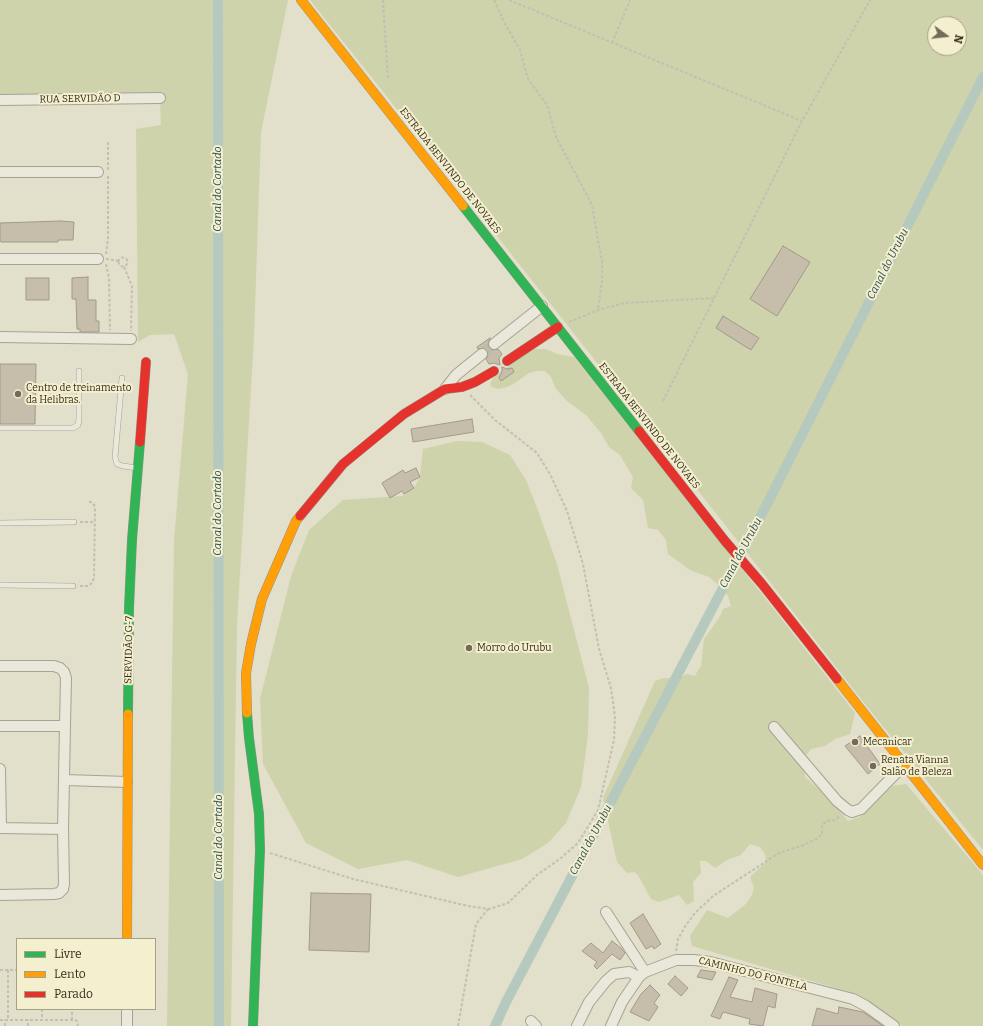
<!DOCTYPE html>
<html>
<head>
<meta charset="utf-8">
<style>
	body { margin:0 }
	#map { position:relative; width:983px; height:1026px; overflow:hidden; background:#e2dfca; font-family:Bitter,serif }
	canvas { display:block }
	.legend { position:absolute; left:16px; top:938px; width:140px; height:72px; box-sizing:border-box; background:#f4efcf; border:1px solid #a8a187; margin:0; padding:5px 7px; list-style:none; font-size:12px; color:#352c1c }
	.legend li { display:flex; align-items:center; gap:8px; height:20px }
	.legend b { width:20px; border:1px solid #a8a187 }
	.north { position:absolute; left:927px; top:16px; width:40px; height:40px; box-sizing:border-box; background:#f4efcf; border:1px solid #a8a187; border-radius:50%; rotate:105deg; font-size:11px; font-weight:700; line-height:16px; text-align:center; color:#352c1c }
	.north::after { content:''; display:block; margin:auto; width:14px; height:18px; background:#726b59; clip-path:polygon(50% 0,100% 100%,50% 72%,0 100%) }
</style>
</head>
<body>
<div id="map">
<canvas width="983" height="1026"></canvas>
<ul class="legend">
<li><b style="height:5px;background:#30b455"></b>Livre</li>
<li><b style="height:5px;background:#ff9f0a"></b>Lento</li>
<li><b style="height:5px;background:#e5322d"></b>Parado</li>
</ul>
<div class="north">N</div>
</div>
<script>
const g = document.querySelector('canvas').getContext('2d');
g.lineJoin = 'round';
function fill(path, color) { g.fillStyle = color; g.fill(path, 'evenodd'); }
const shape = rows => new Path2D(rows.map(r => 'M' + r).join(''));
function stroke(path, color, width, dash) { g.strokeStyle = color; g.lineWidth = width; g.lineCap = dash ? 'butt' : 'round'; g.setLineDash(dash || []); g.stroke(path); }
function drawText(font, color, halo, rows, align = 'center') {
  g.font = font + ' Bitter,serif'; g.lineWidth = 4; g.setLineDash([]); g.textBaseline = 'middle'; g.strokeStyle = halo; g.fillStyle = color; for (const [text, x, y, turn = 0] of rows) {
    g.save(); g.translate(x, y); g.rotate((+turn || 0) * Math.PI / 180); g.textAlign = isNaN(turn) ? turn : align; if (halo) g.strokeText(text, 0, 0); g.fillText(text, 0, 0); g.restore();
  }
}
fill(shape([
	[0,0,288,0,261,132,254,337,237,624,231,1026,167,1026,174,541,188,374,174,334,150,335,138,342,136,129,161,125,160,100,0,96],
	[310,0,983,0,983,850,865,704,752,559,362,65],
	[935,24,959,24,959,48,935,48],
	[532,349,546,349,557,354,574,357,773,608,855,713,850,734,835,739,825,746,811,749,804,758,805,777,827,796,848,821,860,817,876,799,893,786,906,784,983,875,983,1026,903,1026,876,1007,846,991,692,946,690,936,707,910,728,918,746,904,752,895,754,888,750,877,766,862,765,854,760,847,750,844,741,855,727,860,715,868,706,861,700,861,701,873,693,882,694,901,687,905,679,895,659,902,651,899,638,875,634,872,627,873,617,862,603,798,655,681,664,678,679,678,687,674,695,676,698,670,701,666,704,639,719,618,723,609,731,606,728,596,719,585,709,577,690,570,668,554,666,540,658,530,648,528,643,500,631,488,633,477,620,455,609,447,601,433,586,415,567,401,556,389,551,377,545,371,537,371,529,373,515,383,507,387,498,389,492,387,490,384,493,378],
	[457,441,482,442,510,455,526,480,537,508,557,564,589,688,588,735,581,787,566,823,548,843,522,859,458,877,407,860,358,869,306,843,263,764,260,699,291,576,309,530,343,500,402,496,414,488,420,477,423,449]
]), '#ced3ac');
stroke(shape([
	[218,0,219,1026],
	[495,1026,506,1002,768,502,983,77]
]), '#b6c9bf', 10);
const building = shape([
	[60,221,74,222,73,240,58,240,58,242,1,242,0,241,0,223,60,221],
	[783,246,810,262,777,316,750,299,783,246],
	[88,277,88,300,96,300,96,321,99,321,99,332,80,332,80,329,77,329,76,299,72,299,72,278,88,277],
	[26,278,49,278,49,300,26,300,26,278],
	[723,316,759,338,751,350,716,328,723,316],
	[490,338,488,345,489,348,492,350,498,349,502,354,499,358,500,365,494,363,489,364,486,359,488,356,487,350,484,348,478,349,477,347,490,338],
	[0,364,36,364,35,424,0,424,0,364],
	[502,367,507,369,512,368,514,372,501,381,499,378,502,371,502,367],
	[472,419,474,432,413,442,411,429,472,419],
	[416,468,420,477,410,482,414,488,404,494,402,491,390,498,382,483,403,470,405,473,416,468],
	[860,736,880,764,868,774,845,746,860,736],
	[311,893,371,894,369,952,309,950,311,893],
	[643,914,661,944,654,949,652,946,646,949,630,923,643,914],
	[612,941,621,948,625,953,620,960,612,954,597,969,594,966,597,962,582,951,591,943,603,953,612,941],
	[701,970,716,972,712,980,697,977,701,970],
	[675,976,688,988,681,996,668,984,675,976],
	[729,977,738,980,730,997,752,1002,755,988,777,994,775,1008,768,1006,763,1026,749,1024,750,1019,723,1012,720,1019,711,1016,729,977],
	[650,985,660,995,654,1003,658,1007,649,1021,630,1012,641,994,650,985],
	[839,1007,863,1012,883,1026,812,1026,817,1008,838,1014,839,1007]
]);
fill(building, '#c6bdab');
stroke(building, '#a29a8a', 1);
stroke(shape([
	[482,354,494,344]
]), '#bfbba7', 10, [10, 5]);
const lane = shape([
	[122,378,115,457,117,464,123,466,137,468],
	[0,428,73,428,78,425,79,419,79,371],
	[0,523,74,522],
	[0,585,73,586]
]);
const street = shape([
	[0,100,160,98],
	[0,172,98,172],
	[0,259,98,259],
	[0,337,131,339],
	[494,344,542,306],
	[445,389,456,375,482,354],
	[0,666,54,666,60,668,64,672,66,678,65,726],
	[0,726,65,726,63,829,64,884,63,889,59,893,54,894,0,895],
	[774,727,837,801,848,810,852,812,861,809,904,765],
	[0,769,1,827],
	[65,780,127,782],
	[0,828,63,829],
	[606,912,645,972],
	[531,1021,536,1026],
	[127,1026,127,1009],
	[577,1026,589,1002,606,981,614,974,629,972,639,977],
	[611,1026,622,1002,639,977,645,972,676,960,694,960,710,962,853,999,866,1006,894,1026]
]);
const fast = shape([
	[463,206,639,431],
	[247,713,249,738,259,814,260,850,253,1026],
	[128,714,129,608,132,540,140,442]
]);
const slow = shape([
	[301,0,463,206],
	[837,679,983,865],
	[247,713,246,673,251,644,262,599,296,521,300,516],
	[127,939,128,714]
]);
const jam = shape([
	[507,361,558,327],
	[639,431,725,541,762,584,837,679],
	[140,442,146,362],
	[300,516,343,464,404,414,445,389,462,387,475,382,494,371]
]);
stroke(lane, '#a7a294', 6);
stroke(street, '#a7a294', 12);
stroke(fast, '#979284', 10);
stroke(slow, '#979284', 10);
stroke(jam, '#979284', 10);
stroke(shape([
	[383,0,388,79],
	[494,0,504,22,520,50,528,79,547,105,556,137,592,205,602,262,602,281,598,310],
	[509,0,802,121],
	[612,43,630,0],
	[108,142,108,170],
	[106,254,108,238,108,175],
	'118.5 262a4.5 4.5 0 1 1 9 0a4.5 4.5 0 1 1-9 0Z',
	[106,259,119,261],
	[106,264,109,278,110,330],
	[124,267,132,286,131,331],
	[569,322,598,310,625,303,714,298],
	[663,401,802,121,870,0],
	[80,522,94,522],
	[80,586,88,586,92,583,94,578,95,507,93,503,88,501],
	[270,853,353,879,468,906,489,909,508,903,537,875,561,858,578,843,598,810,614,740,615,717,611,688,599,649,583,564,567,511,551,476,537,453,495,420,470,395],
	[676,951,678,939,686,925,695,913,713,896,779,853,804,845,818,838,822,834,822,825,827,821,835,820,840,816],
	[0,970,17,970],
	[8,970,8,1020],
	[42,1009,42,1020],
	[0,1020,75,1020,77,1021,78,1026],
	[72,1020,72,1009],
	[5,1026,5,1020],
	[28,1026,28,1020],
	[458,1026,476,924,488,909]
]), '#c3bfb2', 2, [3, 2]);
stroke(lane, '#eae8db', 5);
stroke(street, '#eae8db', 10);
stroke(fast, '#30b455', 9);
stroke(slow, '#ff9f0a', 9);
stroke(jam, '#e5322d', 9);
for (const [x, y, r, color] of [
	[18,394,4,"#726b59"],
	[469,648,4,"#726b59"],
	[855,742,4,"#726b59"],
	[873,766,4,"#726b59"]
]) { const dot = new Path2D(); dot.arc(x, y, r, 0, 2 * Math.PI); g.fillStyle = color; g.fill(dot); stroke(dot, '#f4efcf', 1.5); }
drawText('10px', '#352c1c', '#f4efcf', [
	["RUA SERVIDÃO D",80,99,-1],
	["ESTRADA BENVINDO DE NOVAES",450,171,52],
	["ESTRADA BENVINDO DE NOVAES",649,426,52],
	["SERVIDÃO G-7",129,650,-89],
	["CAMINHO DO FONTELA",753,974,14]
]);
drawText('10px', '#352c1c', '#f4efcf', [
	["Centro de treinamento",26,388],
	["da Helibras.",26,400],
	["Morro do Urubu",477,648],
	["Mecanicar",863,742],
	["Renata Vianna",881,760],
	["Salão de Beleza",881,772]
], 'left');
drawText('italic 11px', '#2c5255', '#f4efcf', [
	["Canal do Cortado",218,189,-90],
	["Canal do Urubu",888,264,-63],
	["Canal do Cortado",218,513,-90],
	["Canal do Urubu",741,553,-62],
	["Canal do Cortado",219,837,-90],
	["Canal do Urubu",591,840,-62]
]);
</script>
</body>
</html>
